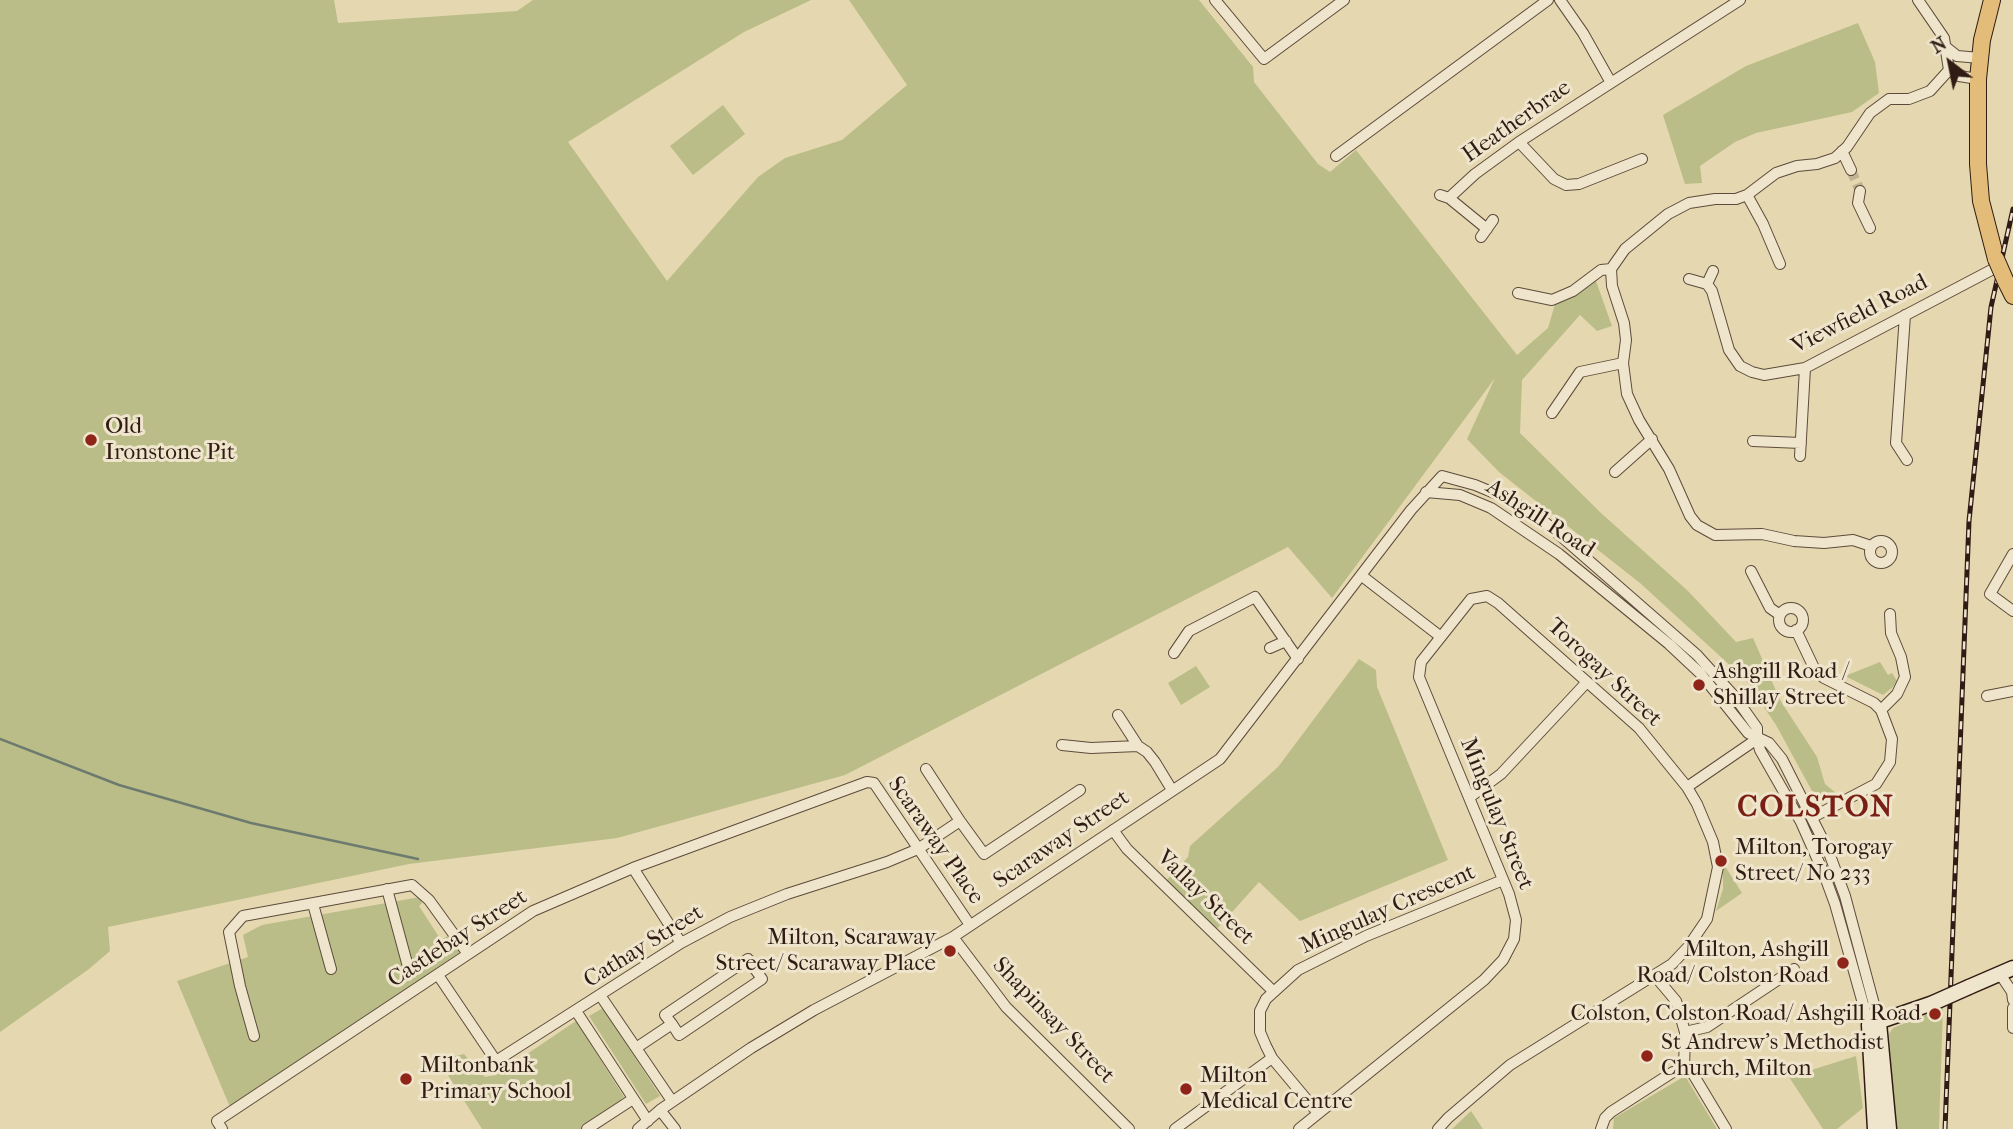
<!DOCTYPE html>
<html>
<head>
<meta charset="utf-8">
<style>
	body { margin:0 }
	#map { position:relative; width:2013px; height:1129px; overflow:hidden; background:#e5d7b0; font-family:"IM FELL French Canon",serif }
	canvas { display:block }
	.north { position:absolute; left:1915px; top:28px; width:70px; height:70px; -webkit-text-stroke:5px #eee5cc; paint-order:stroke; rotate:328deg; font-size:19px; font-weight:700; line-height:28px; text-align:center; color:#301c14 }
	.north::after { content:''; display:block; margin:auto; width:24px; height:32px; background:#301c14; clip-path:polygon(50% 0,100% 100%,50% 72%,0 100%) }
</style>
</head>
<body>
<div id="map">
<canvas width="2013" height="1129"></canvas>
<div class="north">N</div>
</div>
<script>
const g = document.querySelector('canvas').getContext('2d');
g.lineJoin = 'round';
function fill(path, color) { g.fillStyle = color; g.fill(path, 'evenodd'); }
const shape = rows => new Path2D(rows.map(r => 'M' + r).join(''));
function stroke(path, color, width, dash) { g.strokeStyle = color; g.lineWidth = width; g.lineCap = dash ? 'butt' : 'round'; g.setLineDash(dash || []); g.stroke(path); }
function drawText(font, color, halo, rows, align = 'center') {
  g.font = font + ' "IM FELL French Canon",serif'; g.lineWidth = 6; g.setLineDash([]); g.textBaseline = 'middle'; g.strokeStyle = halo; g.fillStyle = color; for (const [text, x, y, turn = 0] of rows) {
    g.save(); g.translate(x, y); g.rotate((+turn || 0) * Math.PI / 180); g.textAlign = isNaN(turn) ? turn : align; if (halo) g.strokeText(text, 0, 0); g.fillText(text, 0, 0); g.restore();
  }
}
fill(shape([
	[0,0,334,0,338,23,517,11,533,0,811,0,744,32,568,142,667,281,758,177,785,158,842,140,907,85,849,0,1199,0,1253,67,1254,82,1318,164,1330,172,1356,150,1517,355,1548,328,1555,304,1596,281,1612,326,1597,331,1580,315,1522,380,1520,433,1601,513,1688,591,1736,642,1753,638,1780,700,1817,757,1825,784,1842,798,1832,802,1812,791,1776,725,1745,679,1640,583,1499,472,1467,439,1495,378,1332,598,1288,547,845,775,617,838,409,864,108,927,110,951,89,969,0,1032],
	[1858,23,1875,62,1879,93,1852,112,1756,133,1735,142,1700,166,1702,183,1685,184,1663,115,1746,66],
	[723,105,745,134,693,175,670,146],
	[1359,659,1376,670,1377,687,1448,860,1300,921,1259,882,1216,930,1165,882,1188,857,1190,846,1278,767],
	[1880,662,1888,675,1892,673,1897,681,1893,687,1883,695,1845,676],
	[1196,666,1210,687,1181,705,1168,683],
	[1723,863,1742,893,1716,911,1723,889],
	[420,897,422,903,419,906,441,940,448,936,460,952,296,1065,230,1107,177,981,248,957,243,935,262,925],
	[603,1008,660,1096,646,1104,589,1016],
	[1943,1008,1939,1129,1895,1129,1889,1034,1893,1028],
	[576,1021,624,1097,586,1129,482,1129,441,1064,447,1058,464,1054,485,1077,496,1075],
	[1856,1056,1863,1108,1837,1129,1823,1129,1789,1077],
	[1685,1076,1717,1129,1613,1129,1614,1118],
	[1471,1111,1483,1129,1452,1129]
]), '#babd87');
stroke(shape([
	[0,739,119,785,251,823,418,859]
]), '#6d7b6f', 2.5);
stroke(shape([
	[1851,170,1860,191]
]), '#c1b291', 10, [10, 5]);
const street = shape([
	[1215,0,1264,59,1344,0],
	[1560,0,1583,33,1610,81],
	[1918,0,1944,38,1949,70,1959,76,1978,79],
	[1947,48,1957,56,1980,58],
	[1519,142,1554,179,1566,185,1579,184,1642,159],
	[1842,151,1851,170],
	[1336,156,1548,0],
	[1860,191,1858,203,1870,228],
	[1440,195,1449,198,1487,229],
	[1747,195,1763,224,1780,264],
	[1449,198,1475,174,1519,142,1740,0],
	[1481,237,1493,220],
	[1611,269,1612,286,1624,323,1626,340,1623,363,1627,394,1639,420,1669,469,1690,516,1697,525,1715,535,1762,534,1794,541,1824,543,1853,540,1871,546],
	[1611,269,1625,249,1668,214,1689,203,1715,199,1736,199,1747,195,1776,173,1797,166,1817,164,1835,158,1847,147,1870,113,1889,99,1909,99,1930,91,1949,70],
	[1689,279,1707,284,1712,291,1729,350,1740,366,1752,372,1764,375,1805,368,1999,266],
	[1707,284,1713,271],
	[1518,293,1552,300,1573,291,1601,270,1611,269],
	[1905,315,1896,443,1907,460],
	[1552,413,1580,372,1623,363],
	[1753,441,1801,443],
	[1800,456,1805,368],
	[1615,472,1652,439],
	[1426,492,1460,495,1491,508,1559,554,1669,644,1700,673,1748,733,1769,743,1782,759,1828,850,1845,896,1879,1023],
	'1870 552a11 11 0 1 1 22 0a11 11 0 1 1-22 0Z',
	[2013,554,1990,594,2013,611],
	[1751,571,1770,608,1780,615],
	[1362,576,1441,637],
	'1779 620a12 12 0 1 1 24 0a12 12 0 1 1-24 0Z',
	[1796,630,1815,670,1824,678,1874,703,1881,710,1892,739,1890,762,1876,784,1813,817],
	[1270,648,1286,641],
	[1174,653,1189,631,1255,597,1298,659],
	[1987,696,2013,691],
	[1881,710,1897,694,1905,677,1901,657,1891,633,1890,614],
	[1118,715,1138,746],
	[1062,745,1091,748,1138,746,1147,752,1155,762,1172,790],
	[926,769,960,821],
	[1687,787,1757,739],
	[1470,797,1501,774,1586,683],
	[1113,830,1127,849,1273,991],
	[633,868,681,943],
	[387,889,407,963],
	[313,904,331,969],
	[953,937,1006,1007,1129,1129],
	[2000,974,2012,992,2013,1000],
	[438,975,496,1061,681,943,730,917,787,894,887,862,918,849,960,821,984,854,1080,790],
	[1655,976,1676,1001,1685,1032,1684,1069],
	[600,995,672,1101],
	[2013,1008,2013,1028],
	[576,1011,648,1121],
	[1685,1032,1707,1027,1794,969],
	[254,1036,240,986,229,932,243,916,412,885,429,900,468,954],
	[636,1048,672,1024,665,1015,748,959,762,979,679,1035,672,1024],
	[660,1110,675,1129],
	[1318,1113,1272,1058,1266,1046,1260,1032,1260,1011,1266,999,1298,970,1366,936,1503,880],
	[222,1129,217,1121,533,911,633,868,867,782,874,783,970,925],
	[587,1129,633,1099],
	[638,1129,660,1110,751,1048,814,1010,953,937,1220,759,1411,510,1442,476,1475,485,1511,500,1547,524,1697,655,1735,697,1757,728,1757,739,1760,750,1801,822,1824,874,1835,904,1869,1025],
	[1175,1129,1272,1058],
	[1299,1129,1484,980,1503,960,1514,939,1516,920,1509,894,1419,677,1421,662,1471,599,1487,596,1498,603,1639,728,1687,787,1697,804,1713,842,1718,867,1707,919,1688,947,1672,964,1510,1065,1448,1118,1438,1129],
	[1601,1129,1605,1118,1611,1112,1673,1072,1684,1069,1693,1074,1726,1129]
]);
const secondary = shape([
	[1969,987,2013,968],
	[1879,1023,1889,1129],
	[1875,1129,1869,1025,1933,1003]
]);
const primary = shape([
	[1992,0,1982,40,1978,79,1978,164,1981,201,1996,259],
	[2006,282,2013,296]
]);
stroke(street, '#5d4b3b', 12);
stroke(secondary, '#301c14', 17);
stroke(primary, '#301c14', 18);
stroke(street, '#eee5cc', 10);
stroke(secondary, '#eee5cc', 14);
stroke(primary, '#e2bc78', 16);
const rail = shape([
	[1945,1129,1969,521,1991,307,2013,209]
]);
stroke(rail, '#301c14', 5);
stroke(rail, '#eee5cc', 2.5, [8]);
const secondaryBridge = shape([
	[1933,1003,1969,987]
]);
const primaryBridge = shape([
	[1996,259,2006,282]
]);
stroke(secondaryBridge, '#301c14', 17, []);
stroke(primaryBridge, '#301c14', 18, []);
stroke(secondaryBridge, '#eee5cc', 14);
stroke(primaryBridge, '#e2bc78', 16);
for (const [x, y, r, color] of [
	[91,440,7,"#8f2418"],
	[1699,685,7,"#8f2418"],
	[1721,861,7,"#8f2418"],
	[950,951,7,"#8f2418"],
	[1843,963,7,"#8f2418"],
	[1935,1014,7,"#8f2418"],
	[1647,1056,7,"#8f2418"],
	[406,1079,7,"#8f2418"],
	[1186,1089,7,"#8f2418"]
]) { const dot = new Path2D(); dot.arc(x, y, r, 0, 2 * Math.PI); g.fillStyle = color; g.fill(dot); stroke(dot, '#eee5cc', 2.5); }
drawText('23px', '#301c14', '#eee5cc', [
	["Heatherbrae",1517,122,-35],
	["Viewfield Road",1860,315,-27],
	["Ashgill Road",1540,519,33],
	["Torogay Street",1604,673,43],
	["Mingulay Street",1496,814,68],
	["Scaraway Street",1062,840,-34],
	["Scaraway Place",935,841,55],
	["Vallay Street",1205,898,44],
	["Mingulay Crescent",1388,910,-24],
	["Castlebay Street",458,939,-33],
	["Cathay Street",644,947,-32],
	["Shapinsay Street",1053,1021,46]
]);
drawText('23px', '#301c14', '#eee5cc', [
	["Old",105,427],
	["Ironstone Pit",105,453],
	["Ashgill Road /",1713,672],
	["Shillay Street",1713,698],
	["Milton, Torogay",1735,848],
	["Street/ No 233",1735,874],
	["Milton, Scaraway",936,938,"right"],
	["Street/ Scaraway Place",936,964,"right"],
	["Milton, Ashgill",1829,950,"right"],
	["Road/ Colston Road",1829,976,"right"],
	["Colston, Colston Road/ Ashgill Road",1921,1014,"right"],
	["St Andrew's Methodist",1661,1043],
	["Church, Milton",1661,1069],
	["Miltonbank",420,1066],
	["Primary School",420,1092],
	["Milton",1200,1076],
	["Medical Centre",1200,1102]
], 'left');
g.letterSpacing = '2px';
drawText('bold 30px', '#7a1f14', '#eee5cc', [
	["COLSTON",1816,809]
]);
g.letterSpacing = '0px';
</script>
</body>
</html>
